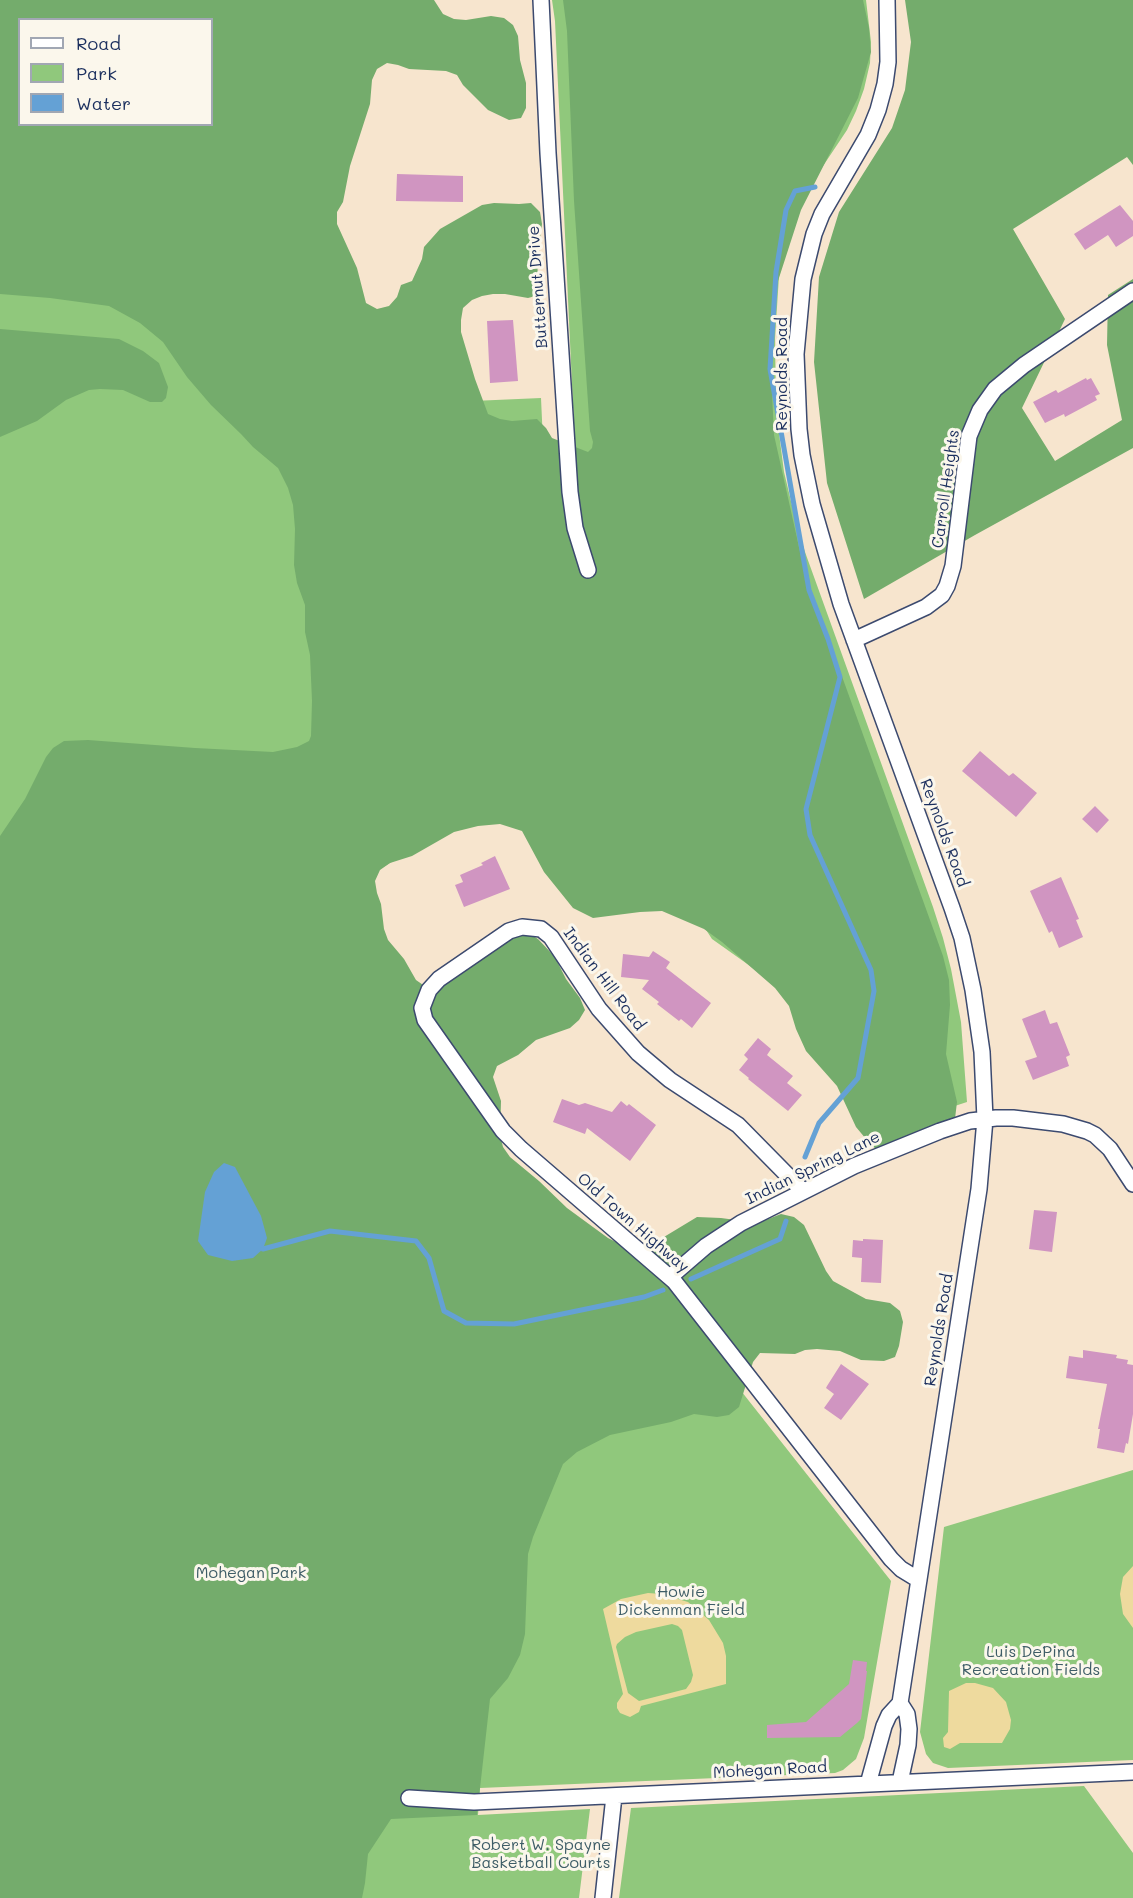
<!DOCTYPE html>
<html>
<head>
<meta charset="utf-8">
<style>
	body { margin:0 }
	#map { position:relative; width:1133px; height:1898px; overflow:hidden; background:#f7e5ce; font-family:Mali,sans-serif }
	canvas { display:block }
	.legend { position:absolute; left:18px; top:18px; width:195px; height:108px; box-sizing:border-box; background:#fbf7ec; border:2px solid #a1a7b3; margin:0; padding:8px 10px; list-style:none; font-size:18px; color:#1b2f5e }
	.legend li { display:flex; align-items:center; gap:12px; height:30px }
	.legend b { width:30px; border:2px solid #a1a7b3 }
</style>
</head>
<body>
<div id="map">
<canvas width="1133" height="1898"></canvas>
<ul class="legend">
<li><b style="height:8px;background:#fff"></b>Road</li>
<li><b style="height:16px;background:#90c87c"></b>Park</li>
<li><b style="height:16px;background:#64a1d5"></b>Water</li>
</ul>
</div>
<script>
const g = document.querySelector('canvas').getContext('2d');
g.lineJoin = 'round';
function fill(path, color) { g.fillStyle = color; g.fill(path, 'evenodd'); }
const shape = rows => new Path2D(rows.map(r => 'M' + r).join(''));
function stroke(path, color, width, dash) { g.strokeStyle = color; g.lineWidth = width; g.lineCap = dash ? 'butt' : 'round'; g.setLineDash(dash || []); g.stroke(path); }
function drawText(font, color, halo, rows, align = 'center') {
  g.font = font + ' Mali,sans-serif'; g.lineWidth = 6; g.setLineDash([]); g.textBaseline = 'middle'; g.strokeStyle = halo; g.fillStyle = color; for (const [text, x, y, turn = 0] of rows) {
    g.save(); g.translate(x, y); g.rotate((+turn || 0) * Math.PI / 180); g.textAlign = isNaN(turn) ? turn : align; if (halo) g.strokeText(text, 0, 0); g.fillText(text, 0, 0); g.restore();
  }
}
fill(shape([
	[0,0,328,0,313,408,541,398,549,573,579,534,555,21,552,0,866,0,871,42,870,63,864,89,856,111,847,130,803,196,779,276,775,338,776,410,784,472,796,522,805,552,933,907,943,938,951,969,961,1022,967,1102,906,1122,791,995,712,939,638,825,557,766,328,899,490,1141,678,1311,891,1581,864,1738,856,1759,843,1770,835,1773,480,1788,478,1815,590,1809,579,1898,0,1898],
	[20,20,212,20,212,124,20,124],
	[1133,1470,1133,1760,948,1768,933,1763,926,1754,920,1732,944,1527],
	[1084,1786,1133,1853,1133,1898,619,1898,631,1808]
]), '#90c87c');
fill(shape([
	[0,0,434,0,443,14,454,19,466,20,491,16,504,18,513,25,518,36,520,60,526,83,526,108,521,118,509,120,488,110,463,85,457,75,446,71,409,69,398,65,387,63,377,69,372,80,370,104,350,166,343,202,337,212,337,224,357,268,366,303,377,309,389,306,397,297,401,285,412,281,422,259,424,247,440,229,482,205,494,203,519,204,531,203,540,212,542,224,537,260,539,295,528,298,505,294,493,294,482,296,472,300,463,308,461,320,461,332,475,379,488,414,500,419,512,421,537,419,546,428,552,438,588,452,592,448,593,442,590,431,574,201,567,31,563,0,863,0,869,28,871,52,858,98,801,210,778,281,770,350,774,435,805,574,943,956,949,980,950,1005,946,1054,957,1102,954,1127,934,1142,890,1160,871,1145,856,1127,837,1086,806,1051,796,1029,789,1006,775,988,722,942,704,929,662,911,640,912,593,918,573,908,544,872,522,831,500,824,478,826,454,832,412,856,390,863,380,870,375,881,377,893,381,904,384,929,388,940,404,959,416,980,426,987,473,953,527,932,538,939,555,957,566,979,580,998,585,1010,579,1020,570,1028,536,1040,518,1055,497,1066,493,1077,501,1101,500,1135,503,1147,510,1157,539,1181,567,1208,608,1238,630,1249,642,1248,654,1243,697,1217,721,1218,758,1223,781,1214,794,1217,804,1225,826,1271,833,1281,866,1299,890,1303,900,1311,903,1322,899,1346,895,1357,884,1361,861,1360,840,1351,817,1349,805,1350,795,1354,760,1353,753,1362,739,1407,729,1415,717,1417,694,1414,671,1422,610,1435,577,1452,563,1464,533,1537,528,1554,525,1634,520,1655,508,1678,490,1699,477,1815,391,1819,368,1854,365,1883,362,1898,0,1898,0,836,25,799,46,757,53,748,64,741,88,740,195,748,273,752,297,747,309,741,311,736,312,701,310,655,305,632,305,605,297,583,294,565,295,529,293,505,288,488,278,468,253,447,241,434,211,405,187,377,163,342,140,323,109,306,50,298,0,294],
	[20,20,212,20,212,124,20,124],
	[905,0,1133,0,1133,165,1127,157,1013,229,1065,319,1022,408,1055,461,1122,420,1107,345,1108,295,1133,279,1133,448,975,535,864,599,827,483,814,362,819,277,839,212,892,128,905,90,911,42],
	[0,329,119,339,143,351,159,363,168,387,166,398,162,402,150,402,123,390,100,389,89,390,66,400,37,421,0,437]
]), '#74ac6c');
fill(shape([
	[1133,1566,1133,1628,1123,1614,1120,1594,1123,1577],
	[648,1593,661,1594,688,1602,709,1620,723,1643,726,1656,726,1684,641,1706,639,1712,630,1717,620,1713,617,1708,617,1703,623,1694,603,1609,621,1599],
	[672,1624,678,1626,682,1630,693,1675,691,1682,686,1689,639,1701,628,1693,616,1647,617,1644,625,1637,636,1632],
	[966,1683,975,1683,993,1688,1006,1702,1011,1720,1010,1729,1002,1743,960,1743,950,1749,944,1747,943,1738,948,1732,949,1691]
]), '#eeda9e');
fill(shape([
	[224,1163,235,1167,261,1216,267,1238,263,1249,253,1258,232,1261,208,1255,198,1241,205,1192,214,1172]
]), '#64a1d5');
stroke(shape([
	[805,1157,819,1123,858,1078,874,991,871,970,810,835,806,809,840,677,828,639,809,590,770,369,776,272,786,210,795,191,815,187],
	[263,1249,330,1231,416,1241,429,1258,444,1311,466,1323,514,1324,644,1297,663,1290],
	[691,1279,780,1239,786,1221]
]), '#64a1d5', 5);
fill(shape([
	[397,174,463,176,463,202,396,201],
	[1120,205,1133,221,1133,236,1116,247,1108,235,1085,250,1074,234],
	[513,320,518,381,490,383,487,321],
	[1086,378,1087,380,1091,378,1100,394,1095,396,1097,400,1065,417,1064,414,1045,423,1033,402,1056,390,1058,393],
	[980,751,1009,776,1013,773,1037,793,1016,817,962,771],
	[1095,806,1109,820,1097,833,1082,819],
	[495,856,510,889,464,907,455,885,463,882,460,875,483,865,481,863],
	[1061,877,1079,919,1076,920,1083,937,1059,948,1052,931,1049,933,1030,891],
	[653,951,670,962,666,968,711,1003,692,1028,681,1019,679,1021,657,1004,659,1002,642,989,649,980,621,977,623,954,649,957],
	[1045,1010,1050,1024,1057,1022,1070,1055,1066,1057,1069,1066,1033,1080,1025,1061,1037,1057,1022,1019],
	[758,1038,771,1049,767,1055,793,1076,787,1083,802,1095,788,1111,748,1079,749,1078,739,1070,748,1059,744,1055],
	[562,1099,579,1105,585,1103,612,1112,621,1101,627,1106,629,1104,656,1125,630,1161,587,1128,585,1134,553,1122],
	[1034,1210,1057,1212,1052,1252,1029,1249],
	[863,1239,883,1240,881,1283,861,1282,862,1258,852,1257,853,1240,863,1241],
	[1083,1350,1117,1355,1116,1358,1128,1360,1127,1364,1133,1365,1133,1414,1128,1444,1126,1443,1124,1453,1097,1448,1100,1429,1098,1429,1107,1384,1066,1378,1069,1356,1083,1358],
	[841,1364,869,1384,841,1420,824,1408,834,1394,826,1388,827,1386],
	[853,1660,867,1662,866,1671,867,1671,861,1719,857,1723,840,1737,767,1738,767,1725,806,1722,849,1684]
]), '#d095c1');
const street = shape([
	[541,0,548,153,570,492,575,528,588,570],
	[854,640,926,607,942,595,947,586,953,566,969,436,980,410,995,389,1024,365,1133,291],
	[803,1191,738,1125,670,1080,638,1053,599,1009,551,937,541,929,522,927,509,931,439,979,429,990,422,1008,425,1020,503,1131,521,1149,674,1281,891,1559,901,1569,919,1580],
	[670,1277,706,1246,741,1223,854,1166,940,1131,970,1121,996,1118,1013,1118,1063,1124,1087,1131,1095,1135,1110,1149,1133,1184],
	[900,1703,907,1714,909,1729,908,1745,900,1782],
	[868,1784,884,1726,889,1715,900,1703,979,1189,985,1119,982,1052,973,990,962,938,952,908,841,604,812,504,802,455,799,429,796,354,803,279,814,234,822,214,868,135,878,110,885,84,888,62,887,0],
	[409,1798,474,1802,1133,1772],
	[603,1898,614,1796]
]);
stroke(street, '#3c4a6f', 18);
stroke(street, '#fff', 15);
drawText('16px', '#1b2f5e', '#fbf7ec', [
	["Butternut Drive",538,287,-94],
	["Reynolds Road",782,374,-90],
	["Carroll Heights",946,489,-82],
	["Reynolds Road",944,833,70],
	["Indian Hill Road",604,979,53],
	["Indian Spring Lane",813,1168,-26],
	["Old Town Highway",633,1223,41],
	["Reynolds Road",939,1330,-81],
	["Mohegan Road",770,1770,-3]
]);
drawText('16px', '#3e5d67', '#fbf7ec', [
	["Mohegan Park",251,1573],
	["Howie",681,1592],
	["Dickenman Field",681,1610],
	["Luis DePina",1031,1652],
	["Recreation Fields",1031,1670],
	["Robert W. Spayne",541,1845],
	["Basketball Courts",541,1863]
]);
</script>
</body>
</html>
